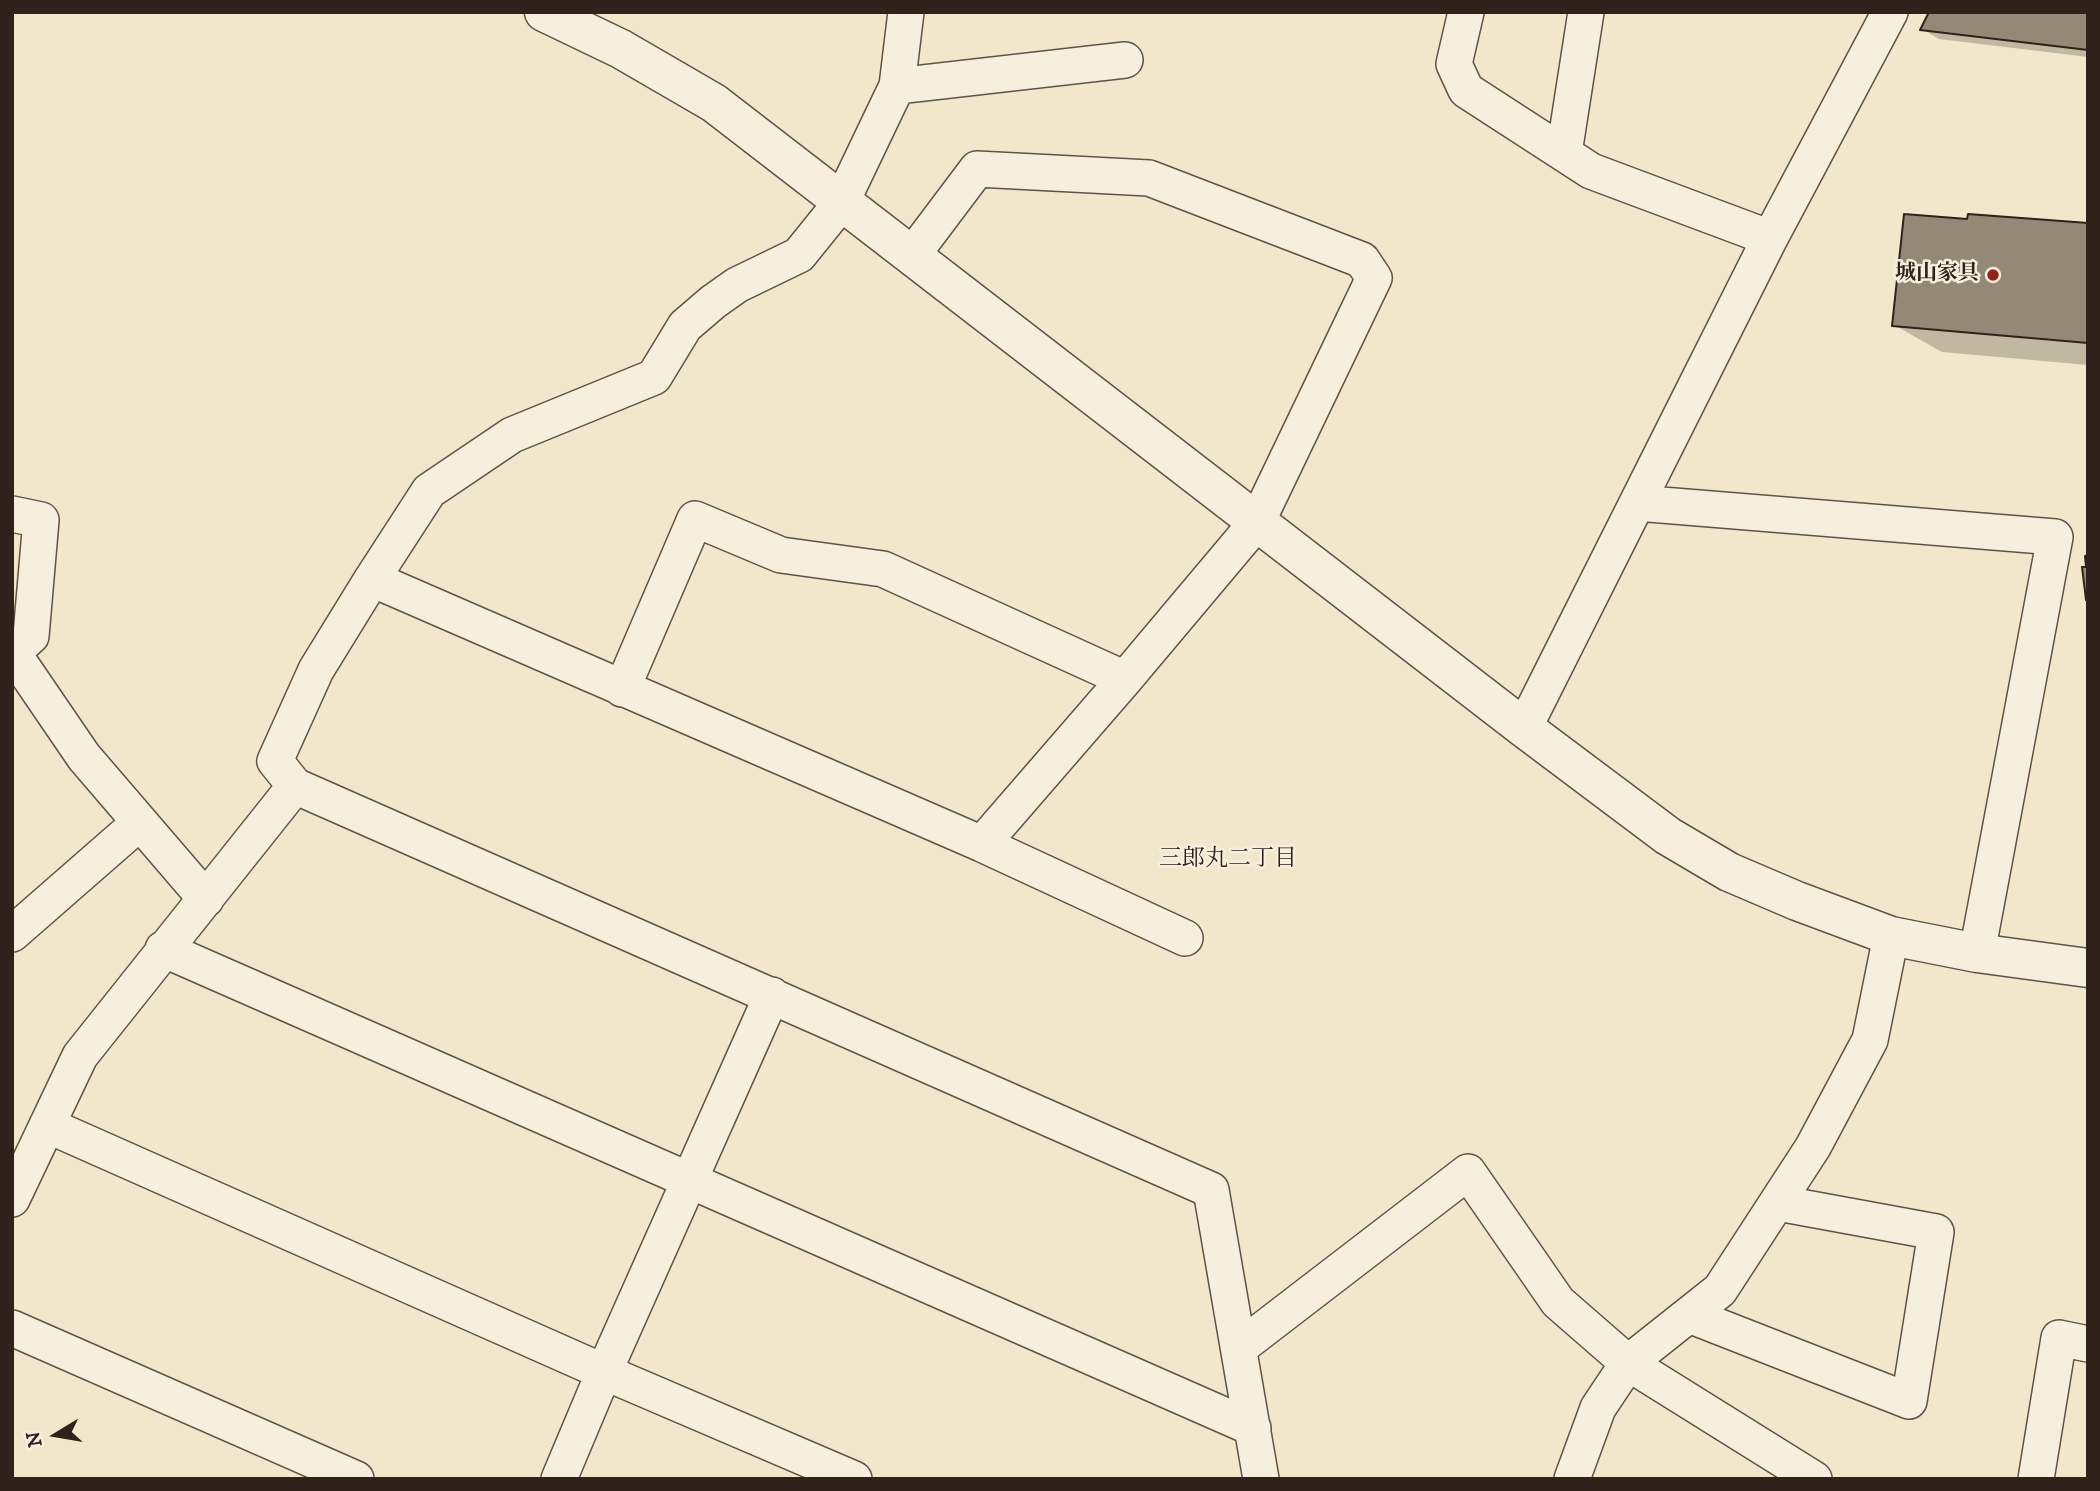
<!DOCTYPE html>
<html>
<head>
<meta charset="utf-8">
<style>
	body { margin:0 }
	#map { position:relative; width:2100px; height:1491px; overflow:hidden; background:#f2e7cb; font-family:"IM FELL DW Pica",serif }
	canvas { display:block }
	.frame { position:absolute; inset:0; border:14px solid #30211a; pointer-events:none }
	.north { position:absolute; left:21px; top:1400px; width:70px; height:70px; -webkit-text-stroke:5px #f7efdd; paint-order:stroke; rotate:259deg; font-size:19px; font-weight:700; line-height:28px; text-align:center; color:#30211a }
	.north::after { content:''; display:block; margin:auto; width:24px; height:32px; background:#30211a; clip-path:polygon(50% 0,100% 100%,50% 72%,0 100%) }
</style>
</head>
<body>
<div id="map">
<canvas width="2100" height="1491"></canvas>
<div class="frame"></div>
<div class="north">N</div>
</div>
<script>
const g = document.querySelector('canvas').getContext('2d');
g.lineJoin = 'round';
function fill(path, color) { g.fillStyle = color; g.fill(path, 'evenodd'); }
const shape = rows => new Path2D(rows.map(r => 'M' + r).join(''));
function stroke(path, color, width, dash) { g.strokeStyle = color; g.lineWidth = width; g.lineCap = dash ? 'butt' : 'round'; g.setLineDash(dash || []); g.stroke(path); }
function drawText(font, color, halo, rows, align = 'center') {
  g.font = font + ' "IM FELL DW Pica","Noto Serif JP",serif'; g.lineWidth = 5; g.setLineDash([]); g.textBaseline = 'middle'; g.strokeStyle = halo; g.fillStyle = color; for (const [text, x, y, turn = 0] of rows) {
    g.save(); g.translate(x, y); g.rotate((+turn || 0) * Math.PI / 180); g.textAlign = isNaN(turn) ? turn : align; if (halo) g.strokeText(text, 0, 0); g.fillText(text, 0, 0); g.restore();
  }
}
fill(shape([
	[2088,12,2088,57,1939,39,1922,29],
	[2088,225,2088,365,1942,352,1894,325]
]), '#0003');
const building = shape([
	[1929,12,2088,12,2088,50,1920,30,1929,12],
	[1904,214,1967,219,1968,214,2088,223,2088,343,1892,326,1904,214],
	[2088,555,2088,599,2086,600,2082,567,2086,567,2085,556,2088,555]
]);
fill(building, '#958876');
stroke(building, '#30211a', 2);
const minor = shape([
	[1466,12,1454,64,1466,90,1591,171,1770,238],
	[1125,60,897,86,841,203,799,255,737,285,713,302,685,326,654,377,512,435,429,491,372,579,316,670,275,761,295,786,1211,1190,1261,1479],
	[897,86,906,12],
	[1564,153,1586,12],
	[1637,503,2055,537,1977,953],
	[12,514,41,520,31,636,12,653],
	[372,579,982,844,1125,679,1257,522,1374,278,1362,260,1149,178,977,169,913,254],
	[13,653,84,757,206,899],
	[622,689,695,519,781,555,883,569,1125,679],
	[1524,728,1770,238,1890,12],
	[982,844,1185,938],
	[12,934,139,823],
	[163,949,1253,1428],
	[47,1125,604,1372,854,1479],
	[12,1199,80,1056,295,786],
	[1689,1315,1909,1401,1936,1232,1778,1203],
	[12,1328,356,1479],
	[1239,1348,1468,1172,1558,1302,1628,1363,1814,1479],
	[559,1479,604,1372,772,995],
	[1572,1479,1598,1408,1628,1363,1720,1290,1813,1147,1870,1040,1891,936],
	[2036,1479,2059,1338,2088,1344]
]);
const tertiary = shape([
	[544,12,621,49,714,103,1524,728,1668,836,1729,872,1797,901,1891,936,1977,953,2088,968]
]);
stroke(minor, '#605246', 38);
stroke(tertiary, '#605246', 41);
stroke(minor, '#f7efdd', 35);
stroke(tertiary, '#f7efdd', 38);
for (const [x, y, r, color] of [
	[1993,275,7,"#8f2418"]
]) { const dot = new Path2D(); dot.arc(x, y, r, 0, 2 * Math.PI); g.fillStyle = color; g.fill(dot); stroke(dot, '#f7efdd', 2.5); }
drawText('bold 21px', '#30211a', '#f7efdd', [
	["城山家具",1979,275]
], 'right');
drawText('23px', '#30211a', '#f7efdd', [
	["三郎丸二丁目",1228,860]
]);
</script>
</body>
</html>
